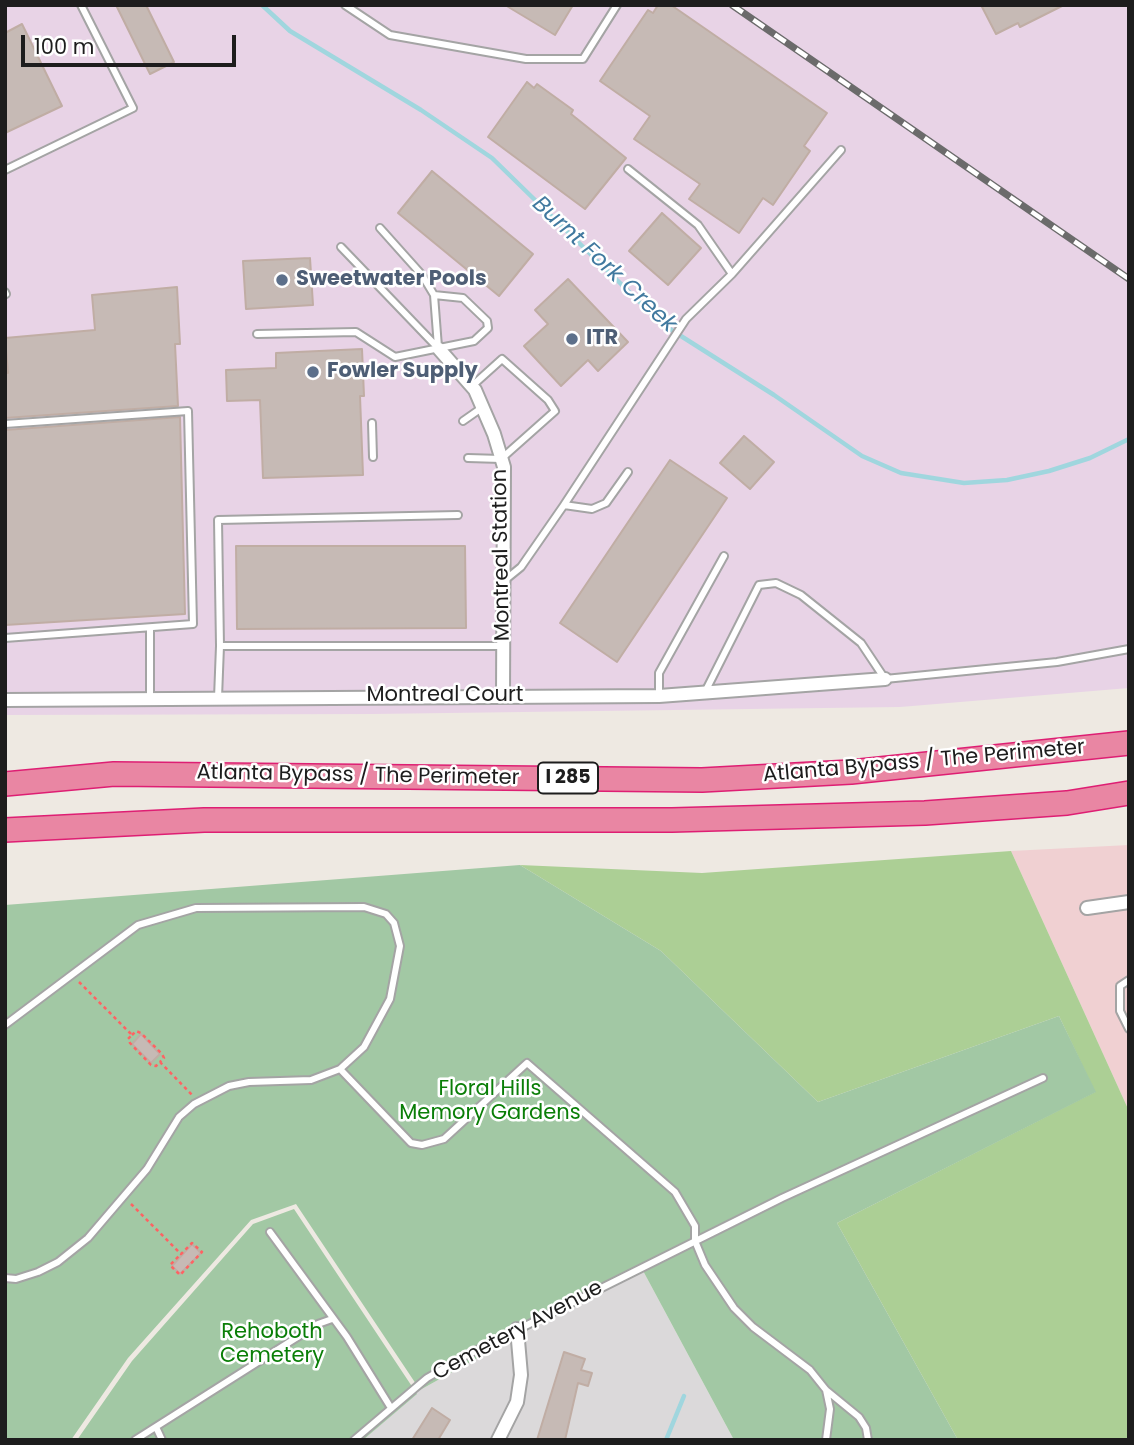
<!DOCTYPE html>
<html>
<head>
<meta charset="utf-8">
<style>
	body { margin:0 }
	#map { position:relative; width:1134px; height:1445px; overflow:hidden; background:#eee9e2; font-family:Poppins,sans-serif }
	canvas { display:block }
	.frame { position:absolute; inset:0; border:7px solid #1d1d1d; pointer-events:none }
	.scale { position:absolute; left:21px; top:35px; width:215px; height:32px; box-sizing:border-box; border:4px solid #1d1d1d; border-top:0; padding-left:9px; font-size:21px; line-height:24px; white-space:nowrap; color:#1d1d1d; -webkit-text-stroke:5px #fff; paint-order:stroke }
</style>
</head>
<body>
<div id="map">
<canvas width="1134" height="1445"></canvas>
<div class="frame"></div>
<div class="scale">100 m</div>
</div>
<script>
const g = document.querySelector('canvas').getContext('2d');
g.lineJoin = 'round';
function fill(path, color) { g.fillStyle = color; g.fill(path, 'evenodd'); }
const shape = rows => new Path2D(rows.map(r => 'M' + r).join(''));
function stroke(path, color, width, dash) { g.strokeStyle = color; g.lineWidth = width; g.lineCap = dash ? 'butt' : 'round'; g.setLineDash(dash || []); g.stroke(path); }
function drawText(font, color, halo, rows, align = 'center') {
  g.font = font + ' Poppins,sans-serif'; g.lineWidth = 5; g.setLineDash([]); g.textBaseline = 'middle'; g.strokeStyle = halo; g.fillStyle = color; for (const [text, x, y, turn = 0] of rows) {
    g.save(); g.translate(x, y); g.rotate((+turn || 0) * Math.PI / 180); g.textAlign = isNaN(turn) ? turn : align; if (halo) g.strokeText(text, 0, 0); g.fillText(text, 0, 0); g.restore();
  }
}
fill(shape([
	[641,1267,734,1440,363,1440,420,1390]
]), '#dbd9da');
fill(shape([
	[1129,845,1129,1111,1011,851]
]), '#f0d0d2');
fill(shape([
	[5,5,1129,5,1129,688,900,707,372,714,5,715]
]), '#e8d3e6');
fill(shape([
	[1011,851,1129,1111,1129,1440,958,1440,837,1223,1095,1092,1059,1016,818,1102,661,951,520,865,702,873]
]), '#accf95');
fill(shape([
	[520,865,661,951,818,1102,1059,1016,1096,1092,837,1223,958,1440,734,1440,641,1267,420,1390,296,1204,251,1220,128,1358,71,1440,5,1440,5,905],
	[294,1209,417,1394,363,1440,77,1440,132,1361,253,1224]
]), '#a2c8a4');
stroke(shape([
	[262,5,290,31,421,110,492,158,662,324,774,395,862,456,901,473,964,483,1007,480,1049,471,1090,458,1129,439],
	[666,1440,684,1396]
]), '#a0d6de', 4.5);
const building = shape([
	[116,5,146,5,174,62,150,74,116,5],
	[505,5,573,5,555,35,505,5],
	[658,5,671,5,827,113,804,146,810,151,773,205,763,198,739,233,689,199,700,184,634,139,650,116,600,81,648,10,653,13,658,5],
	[981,5,1064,5,1020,27,1018,23,996,34,981,5],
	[22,24,62,106,5,133,5,33,22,24],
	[527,82,534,88,537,84,573,110,571,114,626,158,585,209,488,137,527,82],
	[432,171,533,254,499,296,398,213,432,171],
	[662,213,701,248,668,285,629,251,662,213],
	[310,258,313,305,246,309,243,261,310,258],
	[568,279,628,342,598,371,588,360,561,386,524,346,548,324,535,310,568,279],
	[177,287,180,344,175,344,178,406,5,418,5,373,8,373,5,338,95,330,92,295,177,287],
	[362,349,364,396,360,396,363,475,263,478,260,400,227,401,226,370,276,368,276,353,362,349],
	[180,417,185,614,5,625,5,430,180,417],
	[744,436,774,462,750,489,720,463,744,436],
	[670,460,727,498,617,662,560,623,670,460],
	[236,546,465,546,466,628,237,629,236,546],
	[141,1034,160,1054,151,1063,132,1044,141,1034],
	[192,1244,201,1253,180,1274,172,1266,192,1244],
	[564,1352,585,1359,581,1370,592,1373,588,1386,578,1383,565,1440,537,1440,564,1352],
	[432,1408,450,1420,438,1440,412,1440,432,1408]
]);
fill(building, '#c6bab5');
stroke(building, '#c0ada4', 2);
const lane = shape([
	[345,5,390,35,526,59,583,59,617,5],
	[628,169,698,225,732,274],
	[5,170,133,108,81,5],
	[380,228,422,275,434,295,438,347],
	[341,247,439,349],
	[5,292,6,294],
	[257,334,356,332,395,357,474,341,488,328,487,321,463,298,434,295],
	[463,421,483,407],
	[372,423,373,457],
	[5,424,188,411,193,624,5,638],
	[468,458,501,459,555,411,548,400,502,359,472,386],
	[564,505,686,319,732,274,841,150],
	[505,580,521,567,564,505,592,509,606,503,628,472],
	[220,646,218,520,458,515],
	[706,690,759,585,776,583,801,595,861,643,885,679,1057,662,1129,649],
	[659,696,659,673,724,556],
	[218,698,220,646,503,646],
	[150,699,150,628],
	[1129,980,1120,986,1120,1011,1129,1029],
	[5,1025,138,925,196,908,364,907,386,914,394,923,400,946,390,999,364,1047,340,1069,311,1080,249,1082,229,1086,194,1104,179,1117,147,1169,88,1238,58,1262,38,1272,16,1279,5,1278],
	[340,1069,411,1143,422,1145,444,1139,527,1063,675,1192,695,1226,695,1241,705,1265,734,1308,753,1327,810,1370,826,1390,859,1417,866,1428,868,1440],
	[270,1232,347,1337,391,1408],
	[826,1390,830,1409,826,1440],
	[156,1427,162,1440],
	[135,1440,318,1324,332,1319],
	[354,1440,427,1378,467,1355,782,1198,1043,1078]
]);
const street = shape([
	[439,349,475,390,494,434,504,467,503,695],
	[5,700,659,696,885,679],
	[1087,908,1129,902],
	[498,1440,517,1402,521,1375,517,1329]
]);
const highway = shape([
	[5,784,114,774,702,780,851,772,1129,743],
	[5,830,204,820,672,820,925,813,1067,803,1129,793]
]);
stroke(lane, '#a4a4a4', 10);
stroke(street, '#a4a4a4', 16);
stroke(highway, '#de1e73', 26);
stroke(shape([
	[79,982,132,1035,128,1039,130,1043,151,1065,156,1066,160,1062,192,1095],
	[132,1035,136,1031,141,1033,162,1054,164,1058,160,1062],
	[131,1204,181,1254,192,1243,202,1252,180,1275,170,1265,181,1254]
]), '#fe6363', 2.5, [3.5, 3.5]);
stroke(lane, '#fff', 6);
stroke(street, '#fff', 12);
stroke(highway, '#e986a3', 23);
const rail = shape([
	[732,5,1129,279]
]);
stroke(rail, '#6b6b6b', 7);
stroke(rail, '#fff', 4.5, [13]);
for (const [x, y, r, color] of [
	[282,280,7,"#5c6f8a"],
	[572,339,7,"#5c6f8a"],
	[313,372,7,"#5c6f8a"]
]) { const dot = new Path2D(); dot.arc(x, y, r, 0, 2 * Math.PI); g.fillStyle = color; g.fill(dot); stroke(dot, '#fff', 2.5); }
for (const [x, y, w] of [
	[568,778,60]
]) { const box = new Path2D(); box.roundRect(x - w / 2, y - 15.5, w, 31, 5); g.fillStyle = '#fff'; g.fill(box); stroke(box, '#1d1d1d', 2); }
drawText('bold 19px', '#1d1d1d', null, [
	["I 285",568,778]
]);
drawText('bold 21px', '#4e5e75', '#fff', [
	["Sweetwater Pools",296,280],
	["ITR",586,339],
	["Fowler Supply",327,372]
], 'left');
drawText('21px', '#1d1d1d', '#fff', [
	["Montreal Station",502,555,-91],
	["Montreal Court",445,696],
	["Atlanta Bypass / The Perimeter",924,762,-5],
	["Atlanta Bypass / The Perimeter",358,776,1],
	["Cemetery Avenue",518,1331,-28]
]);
drawText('21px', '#0a7e07', '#fff', [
	["Floral Hills",490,1090],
	["Memory Gardens",490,1114],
	["Rehoboth",272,1333],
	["Cemetery",272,1357]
]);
drawText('italic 23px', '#41799f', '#fff', [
	["Burnt Fork Creek",604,265,43]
]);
</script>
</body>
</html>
